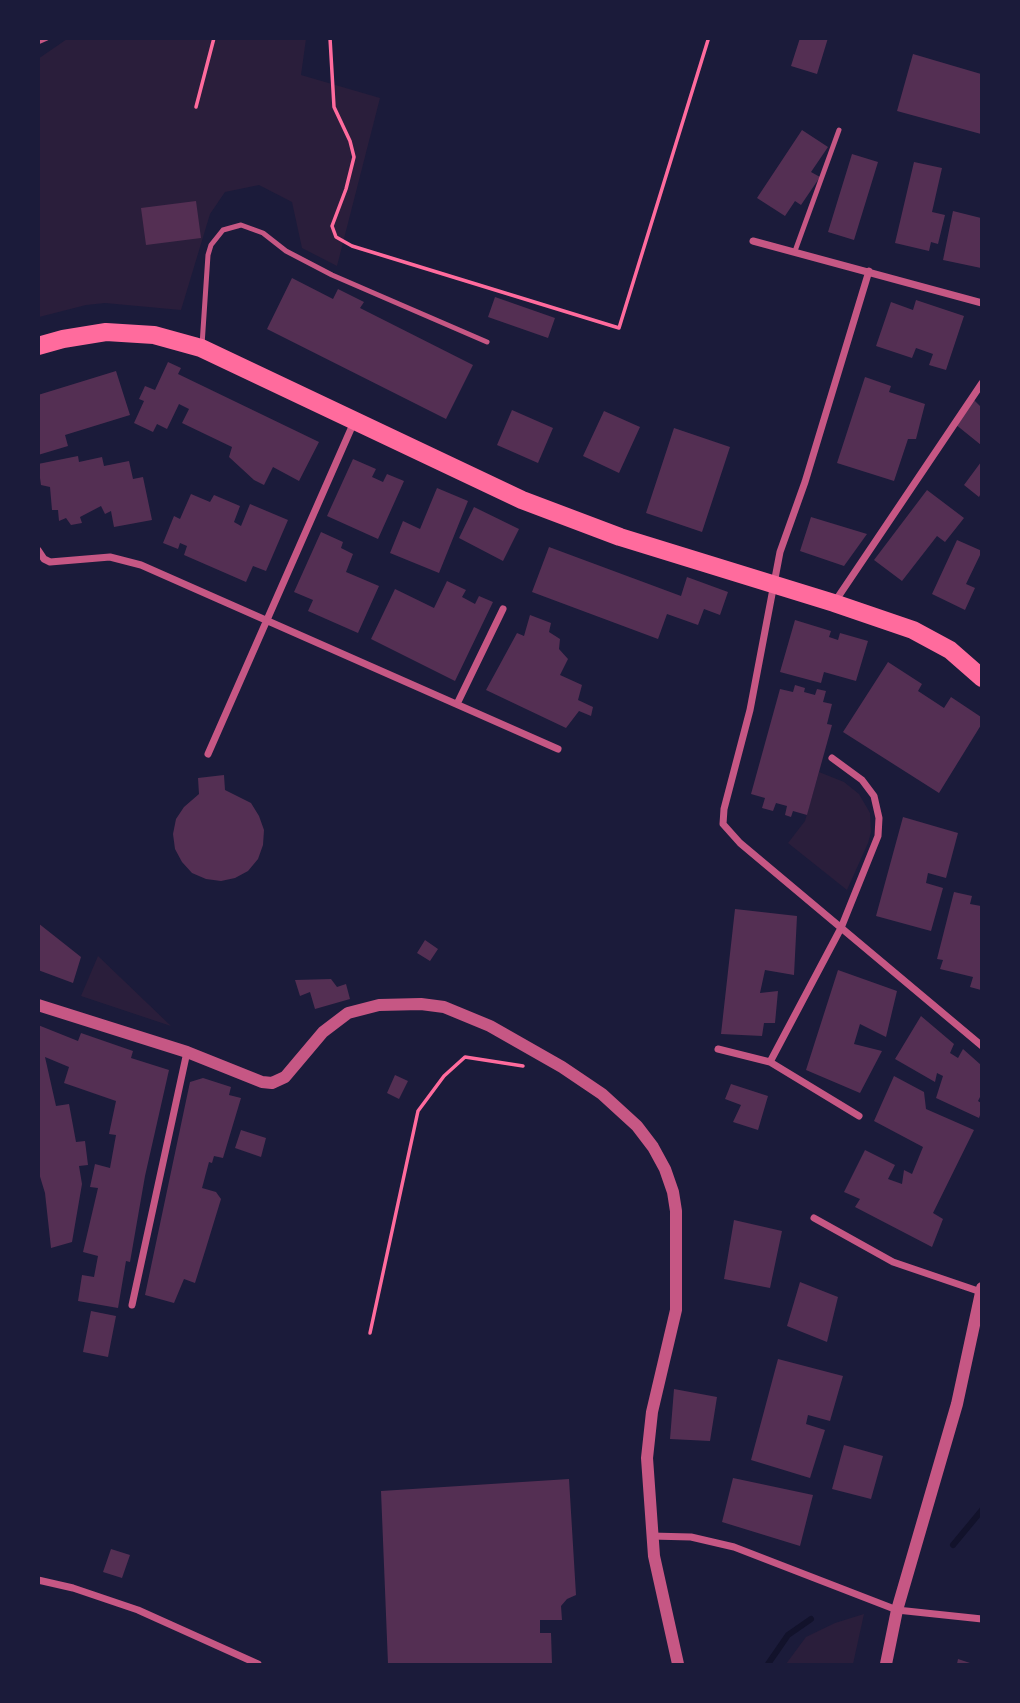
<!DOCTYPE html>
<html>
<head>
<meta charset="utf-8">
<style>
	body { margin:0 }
	#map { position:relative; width:1020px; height:1703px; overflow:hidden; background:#1b1b3a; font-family:"Open Sans",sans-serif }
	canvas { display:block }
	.frame { position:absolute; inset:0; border:40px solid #1b1b3a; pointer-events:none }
</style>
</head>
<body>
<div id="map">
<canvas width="1020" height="1703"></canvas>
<div class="frame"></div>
</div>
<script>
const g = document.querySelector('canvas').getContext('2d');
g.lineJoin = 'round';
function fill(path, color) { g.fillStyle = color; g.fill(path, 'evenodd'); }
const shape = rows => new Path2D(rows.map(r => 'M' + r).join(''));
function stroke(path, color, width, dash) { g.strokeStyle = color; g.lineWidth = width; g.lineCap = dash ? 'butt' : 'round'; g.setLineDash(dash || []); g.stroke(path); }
fill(shape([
	[67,39,306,39,301,75,380,98,337,266,302,248,292,202,259,185,225,192,210,214,181,310,105,303,86,305,39,317,38,59],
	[819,772,844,782,859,794,870,813,871,832,868,843,847,890,788,843,805,821],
	[98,956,171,1026,81,996],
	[864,1614,853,1664,786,1664,806,1637,835,1623]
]), '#2a1e3b');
stroke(shape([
	[953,1545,982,1510],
	[768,1664,788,1635,811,1619]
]), '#12122b', 6);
fill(shape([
	[800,38,828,38,817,74,791,66],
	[913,54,981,74,981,134,897,111],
	[802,130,828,147,811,172,820,177,801,205,795,201,785,216,757,198],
	[852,154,878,162,854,240,828,232],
	[914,162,942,168,932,212,945,215,938,244,931,242,929,251,895,243],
	[196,201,201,238,146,245,141,208],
	[953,211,981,218,981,268,943,260],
	[292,278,333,299,338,289,364,302,360,308,473,365,446,419,267,329],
	[495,297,555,318,548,338,488,317],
	[916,300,964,316,946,370,929,365,933,354,916,348,912,358,876,346,891,302,913,310],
	[168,362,181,368,178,374,319,442,299,481,273,467,264,485,254,480,229,457,232,447,182,423,189,409,179,404,167,429,157,424,153,432,134,423,144,401,139,399,145,386,155,390],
	[116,371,130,415,65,435,68,446,38,455,38,395],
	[865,377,891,386,889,392,925,404,916,439,908,439,894,481,837,463],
	[974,400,981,407,981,445,955,424],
	[512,410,553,428,538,463,497,445],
	[604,411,640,427,619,473,583,456],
	[674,428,730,447,702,532,646,513],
	[78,456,79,462,102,457,104,466,129,461,133,479,143,477,152,520,114,527,111,511,105,514,101,506,80,517,82,523,71,525,66,518,59,521,58,510,52,510,50,487,41,485,38,464],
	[353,459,376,469,372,477,383,482,387,474,404,481,378,539,327,516],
	[981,462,981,493,979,497,964,485],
	[437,488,468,501,439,573,390,553,403,521,420,529],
	[927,490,964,518,945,542,937,536,902,581,874,560],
	[191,494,210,502,214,495,240,506,234,522,241,526,250,504,288,520,266,571,253,566,246,582,184,555,187,546,180,543,178,549,163,543,174,516,180,519],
	[474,507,519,529,503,561,459,538],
	[811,517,867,534,844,566,800,551],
	[321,532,343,542,341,548,353,554,346,572,379,586,358,633,308,611,313,600,294,592],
	[957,540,982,551,966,584,975,588,965,610,932,594],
	[549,547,681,596,687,577,728,592,720,615,704,609,698,625,667,614,658,639,532,592],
	[447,581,466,590,462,597,475,604,479,596,493,602,455,681,371,639,395,589,434,608],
	[530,615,551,623,549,632,560,639,559,649,568,659,560,675,582,685,578,700,593,707,591,716,579,711,566,728,486,690,517,633,524,636],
	[795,620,831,631,829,637,838,640,840,633,868,641,856,681,824,672,821,683,780,672],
	[888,662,922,684,918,691,944,708,951,697,981,717,981,725,939,793,843,732],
	[795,685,805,688,804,692,815,695,817,689,826,691,823,702,832,704,827,724,832,725,807,815,793,811,791,817,785,815,787,806,776,803,773,811,762,808,765,798,751,794,780,689,793,692],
	[224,775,225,790,251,803,259,816,264,830,263,845,258,859,248,871,235,878,221,881,206,879,192,873,182,862,175,849,173,834,176,819,184,807,199,794,198,778],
	[903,817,958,833,946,878,928,873,926,883,943,888,931,931,876,916],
	[954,892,972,896,970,904,981,906,981,990,970,987,973,977,940,969,943,960,937,959],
	[735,909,797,916,794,975,765,970,760,993,778,991,775,1023,764,1023,762,1036,721,1034],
	[38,923,81,957,73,983,38,970],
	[425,940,438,949,430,961,417,953],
	[838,970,897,991,886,1037,860,1024,854,1044,882,1051,860,1093,806,1070],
	[331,979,337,987,346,984,350,999,315,1009,310,992,300,996,295,980],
	[921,1016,954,1044,950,1053,958,1058,963,1049,981,1065,981,1095,978,1101,981,1103,981,1112,979,1118,936,1098,943,1076,937,1073,935,1082,895,1059],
	[38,1025,78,1041,81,1033,133,1051,131,1058,169,1070,145,1176,130,1262,126,1261,118,1308,78,1301,82,1275,94,1277,98,1256,83,1252,98,1188,90,1187,95,1164,110,1168,116,1135,109,1134,116,1101,64,1083,69,1067,45,1057,56,1106,69,1104,76,1142,85,1141,88,1165,79,1166,82,1184,72,1242,51,1248,45,1193,38,1170],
	[395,1075,408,1081,399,1099,387,1093],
	[894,1076,924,1092,926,1109,974,1130,933,1213,943,1219,932,1247,855,1207,860,1199,844,1192,865,1150,895,1165,888,1179,902,1184,904,1170,912,1174,923,1147,874,1121],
	[203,1078,231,1087,229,1095,241,1098,223,1158,214,1156,212,1163,209,1162,202,1188,216,1192,221,1199,206,1248,195,1283,184,1279,174,1303,145,1295,190,1082],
	[731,1084,768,1096,758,1130,733,1122,741,1105,725,1099],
	[241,1130,266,1138,261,1157,235,1148],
	[734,1220,782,1231,770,1288,724,1279],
	[800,1282,838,1297,827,1342,787,1326],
	[91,1311,116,1316,108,1357,83,1352],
	[778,1359,843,1376,830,1421,808,1415,806,1424,825,1430,810,1478,751,1460],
	[674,1389,717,1397,710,1441,670,1439],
	[844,1445,883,1456,871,1499,832,1489],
	[733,1478,813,1495,800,1546,722,1522],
	[569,1479,576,1595,567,1599,561,1606,562,1620,540,1620,540,1633,551,1633,552,1664,388,1664,381,1491],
	[111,1549,130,1555,122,1578,103,1572],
	[958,1659,973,1664,957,1664]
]), '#542f53');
stroke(shape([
	[330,38,334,107,350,141,354,157,346,189,332,226,336,237,352,246,619,328,708,40],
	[196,107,214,38],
	[370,1333,418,1111,444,1076,465,1057,523,1066]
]), '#ff6b9d', 3.5);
stroke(shape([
	[38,42,47,38],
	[795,251,839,130],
	[202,345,208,255,211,245,223,230,241,225,263,233,286,251,332,275,487,342]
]), '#c65784', 5);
stroke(shape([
	[753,241,982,303],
	[869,271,805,482,780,552,750,710,724,809,723,824,740,843,982,1046],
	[38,550,44,559,50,562,110,557,141,565,558,749],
	[834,603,982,383],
	[457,704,503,609],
	[208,754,354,422],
	[718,1049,770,1062,859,1116],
	[770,1062,841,928,878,836,879,818,874,796,862,780,832,758],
	[814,1218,893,1262,981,1292],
	[132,1305,187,1052],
	[651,1536,691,1537,734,1547,897,1610,982,1619],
	[38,1580,73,1588,138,1610,258,1664]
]), '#c65784', 7);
stroke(shape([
	[38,1005,187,1052,262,1082,272,1083,285,1077,323,1032,348,1013,379,1005,421,1004,444,1007,490,1026,562,1067,602,1094,637,1126,653,1147,665,1169,673,1192,676,1211,676,1310,652,1412,647,1458,654,1556,678,1664],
	[886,1664,897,1610,957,1404,982,1288]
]), '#c65784', 12);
stroke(shape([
	[38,346,63,339,106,332,154,335,201,348,522,500,620,537,834,603,913,630,950,650,982,678]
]), '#ff6b9d', 18);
</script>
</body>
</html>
